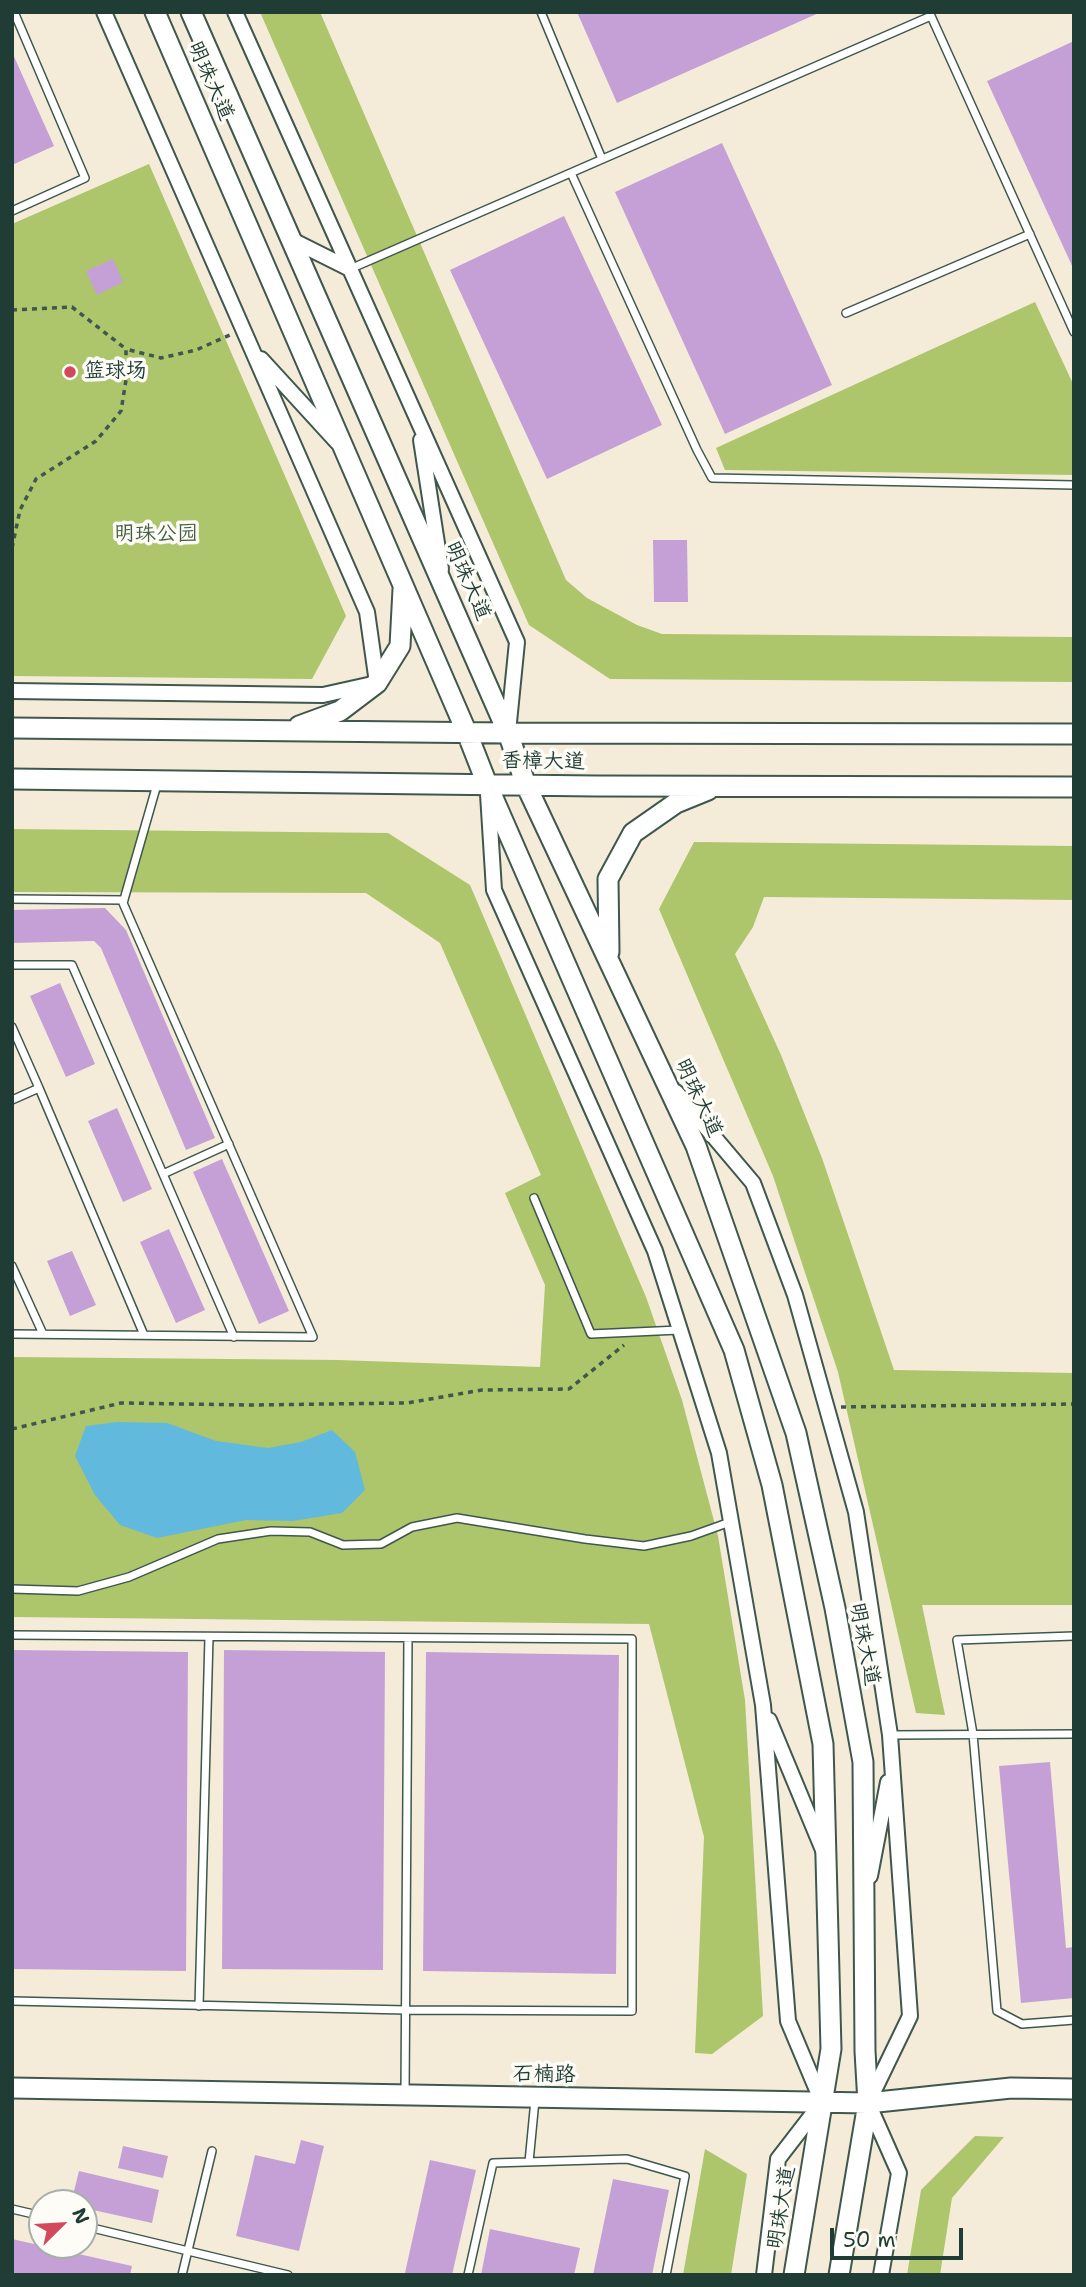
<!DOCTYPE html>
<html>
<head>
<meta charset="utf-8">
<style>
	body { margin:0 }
	#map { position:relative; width:1086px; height:2287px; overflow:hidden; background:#f4ecd8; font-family:"Shantell Sans",sans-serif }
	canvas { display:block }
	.frame { position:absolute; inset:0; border:14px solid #1f3d34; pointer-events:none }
	.north { position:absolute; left:28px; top:2189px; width:70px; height:70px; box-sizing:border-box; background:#fdfcf7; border:2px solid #a4b0a9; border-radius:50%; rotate:66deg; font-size:19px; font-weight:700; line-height:28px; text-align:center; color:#1f3d34 }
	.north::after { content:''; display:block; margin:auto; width:24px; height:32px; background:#d1495b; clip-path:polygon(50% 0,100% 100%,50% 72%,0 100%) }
	.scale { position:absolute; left:830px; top:2228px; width:133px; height:32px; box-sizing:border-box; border:4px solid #1f3d34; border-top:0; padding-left:9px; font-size:21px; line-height:24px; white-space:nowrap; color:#1f3d34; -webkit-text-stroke:5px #fdfcf7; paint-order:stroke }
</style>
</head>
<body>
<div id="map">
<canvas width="1086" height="2287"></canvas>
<div class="frame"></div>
<div class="north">N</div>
<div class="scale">50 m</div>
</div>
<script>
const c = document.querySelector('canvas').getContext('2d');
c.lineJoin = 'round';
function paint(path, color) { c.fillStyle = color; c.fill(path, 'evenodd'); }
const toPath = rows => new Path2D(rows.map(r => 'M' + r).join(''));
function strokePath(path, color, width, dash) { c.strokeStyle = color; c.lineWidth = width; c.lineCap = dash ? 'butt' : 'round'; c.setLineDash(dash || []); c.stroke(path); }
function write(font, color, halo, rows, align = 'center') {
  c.font = font + ' "Shantell Sans","LXGW WenKai TC",sans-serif'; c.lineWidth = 7; c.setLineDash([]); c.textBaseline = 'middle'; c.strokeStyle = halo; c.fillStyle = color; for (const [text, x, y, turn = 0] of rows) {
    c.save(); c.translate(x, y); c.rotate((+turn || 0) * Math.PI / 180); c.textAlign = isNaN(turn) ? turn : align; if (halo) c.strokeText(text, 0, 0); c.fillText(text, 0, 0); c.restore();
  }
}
paint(toPath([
	[260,12,320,12,566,580,587,598,637,625,662,634,1074,637,1074,682,610,679,529,625],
	[149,164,346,616,312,679,12,676,12,224],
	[1035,302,1074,386,1074,475,725,470,716,448],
	[12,829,388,833,470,885,646,1297,682,1400,718,1536,745,1700,763,2016,712,2054,695,2053,704,1837,649,1624,12,1617,12,1357,338,1360,540,1367,545,1285,505,1193,541,1175,440,943,366,893,12,892],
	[694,842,1074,846,1074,900,764,897,753,927,735,954,781,1055,822,1158,894,1370,1074,1373,1074,1605,922,1605,945,1715,916,1713,838,1372,773,1176,659,909],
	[975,2136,1004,2137,952,2198,940,2275,907,2275,921,2190],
	[705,2149,747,2174,731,2275,683,2275]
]), '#adc56b');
paint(toPath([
	[117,1422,167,1423,216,1441,268,1448,301,1442,332,1430,355,1452,365,1490,342,1513,293,1521,246,1520,157,1538,120,1525,95,1495,75,1456,86,1426]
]), '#61b9de');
paint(toPath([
	[577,12,821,12,617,103],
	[1074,41,1074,270,987,81],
	[12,52,54,146,12,165],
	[722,143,832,385,725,434,615,192],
	[564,216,662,425,547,479,450,270],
	[113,259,123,282,97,295,86,271],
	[653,540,687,540,688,602,654,602],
	[105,908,126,930,215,1138,186,1150,101,948,94,941,12,943,12,910],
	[60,983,95,1064,66,1077,30,996],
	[117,1108,152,1189,123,1202,88,1121],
	[222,1159,289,1311,259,1324,193,1172],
	[169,1229,205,1310,176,1323,140,1242],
	[72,1251,96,1305,70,1316,47,1261],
	[12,1650,188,1652,186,1971,12,1969],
	[224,1650,385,1652,383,1970,222,1969],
	[426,1652,619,1655,616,1974,423,1971],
	[1050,1762,1066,1948,1074,1947,1074,1998,1021,2003,999,1766],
	[301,2140,324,2146,299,2251,236,2236,255,2155,295,2164],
	[123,2146,168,2156,163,2178,118,2168],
	[430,2160,476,2170,452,2275,405,2273],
	[79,2171,159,2190,152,2223,84,2208,84,2203,71,2203],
	[613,2179,669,2190,652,2275,593,2275],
	[490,2229,580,2248,574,2275,481,2275],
	[12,2239,132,2266,130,2275,12,2275]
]), '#c5a0d6');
const lane = toPath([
	[541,12,602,159],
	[571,173,697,450,712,478,1074,485],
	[12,211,85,178,14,12],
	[350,269,931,16,1074,332],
	[846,313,1030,234],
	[12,899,124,900],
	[12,965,72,965,234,1337],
	[12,1027,39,1088,12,1100],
	[39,1088,144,1335],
	[163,1174,229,1144],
	[534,1198,591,1334,679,1330],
	[12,1266,43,1334],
	[12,1334,313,1337,123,903,158,781],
	[12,1589,78,1591,129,1577,218,1539,271,1531,310,1532,343,1545,381,1544,412,1527,457,1518,585,1539,644,1546,691,1536,730,1522],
	[12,1635,632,1639,632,2011,406,2010,12,2001],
	[1074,1636,957,1640,973,1734,997,2011,1022,2024,1074,2020],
	[890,1735,1074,1734],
	[199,2006,209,1637],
	[405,2094,408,1638],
	[529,2162,535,2100],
	[12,2209,42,2216],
	[84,2226,288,2275],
	[182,2275,212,2151],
	[468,2275,493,2163,627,2159,685,2176,666,2275]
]);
const street = toPath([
	[235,12,517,642,508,732],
	[292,240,350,269],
	[261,359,337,442],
	[421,440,441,569],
	[12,691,323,695,377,683,367,612,104,12],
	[488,794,494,890,655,1251,719,1453,763,1705,788,2021,822,2102,778,2159,764,2275],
	[676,1092,753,1183,795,1295,856,1512,890,1735,910,2016,868,2103,899,2173,881,2275],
	[769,1720,823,1850],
	[870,1876,888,1782]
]);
const secondary = toPath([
	[155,12,467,733,487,784,734,1350,772,1485,823,1744,831,2049,794,2275],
	[191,12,508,733,526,785,696,1146,796,1433,835,1608,863,1762,865,2051,868,2103,839,2275],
	[299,726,340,711,377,683,400,646,403,589],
	[12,728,508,733,1074,734],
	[12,779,596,786,1074,787],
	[609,952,608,879,633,833,676,803,708,790],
	[12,2088,868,2103,1011,2088,1074,2089]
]);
strokePath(lane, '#3f574d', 10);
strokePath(street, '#3f574d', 18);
strokePath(secondary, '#3f574d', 23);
strokePath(toPath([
	[12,310,72,307,126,349],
	[12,548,20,510,36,479,96,441,121,411,126,380,126,349,161,358,196,350,230,335],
	[841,1407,1074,1404],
	[12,1429,121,1403,250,1405,407,1403,482,1390,569,1389,624,1345]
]), '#3f574d', 3.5, [5, 5]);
strokePath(lane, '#fff', 7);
strokePath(street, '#fff', 14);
strokePath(secondary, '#fff', 19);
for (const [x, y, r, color] of [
	[70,372,7,"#d1495b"]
]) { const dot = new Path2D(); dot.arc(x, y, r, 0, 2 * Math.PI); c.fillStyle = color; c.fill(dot); strokePath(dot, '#fdfcf7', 2.5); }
write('21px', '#1f3d34', '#fdfcf7', [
	["明珠大道",210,81,66],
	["明珠大道",467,581,66],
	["香樟大道",543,762,1],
	["明珠大道",698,1098,65],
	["明珠大道",864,1644,79],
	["石楠路",544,2075,1],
	["明珠大道",782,2208,-81]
]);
write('21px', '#1f3d34', '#fdfcf7', [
	["篮球场",84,372]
], 'left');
write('21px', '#425f42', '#fdfcf7', [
	["明珠公园",156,535]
]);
</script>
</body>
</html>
